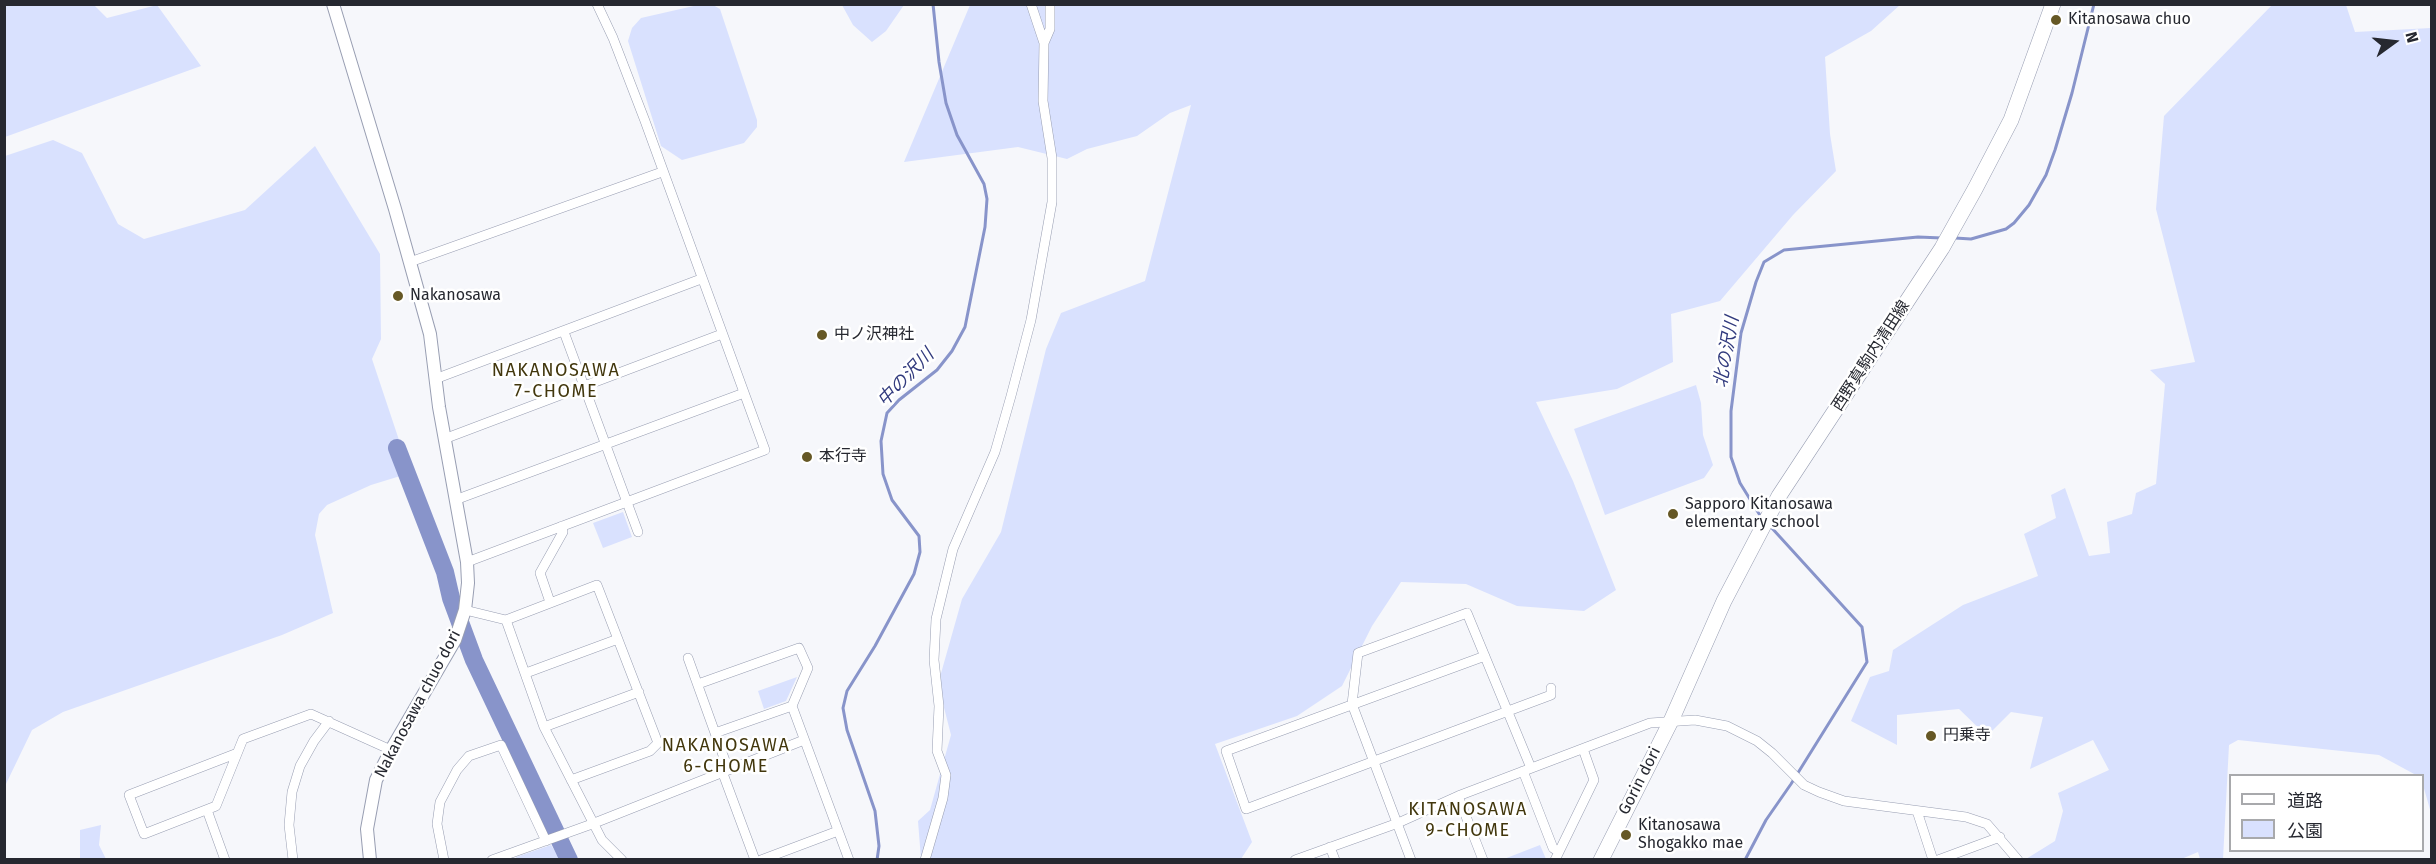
<!DOCTYPE html>
<html>
<head>
<meta charset="utf-8">
<style>
	body { margin:0 }
	#map { position:relative; width:2436px; height:864px; overflow:hidden; background:#f6f7fb; font-family:"Fira Sans","Noto Sans JP",sans-serif }
	canvas { display:block }
	.frame { position:absolute; inset:0; border:6px solid #262830; pointer-events:none }
	.legend { position:absolute; left:2229px; top:774px; width:195px; height:78px; box-sizing:border-box; background:#fff; border:2px solid #a8a9ac; margin:0; padding:8px 10px; list-style:none; font-size:18px; color:#262830 }
	.legend li { display:flex; align-items:center; gap:12px; height:30px }
	.legend b { width:30px; border:2px solid #a8a9ac }
	.north { position:absolute; left:2364px; top:12px; width:60px; height:60px; -webkit-text-stroke:4px #fff; paint-order:stroke; rotate:75deg; font-size:16px; font-weight:700; line-height:24px; text-align:center; color:#262830 }
	.north::after { content:''; display:block; margin:auto; width:21px; height:27px; background:#262830; clip-path:polygon(50% 0,100% 100%,50% 72%,0 100%) }
</style>
</head>
<body>
<div id="map">
<canvas width="2436" height="864"></canvas>
<div class="frame"></div>
<ul class="legend">
<li><b style="height:8px;background:#fff"></b>道路</li>
<li><b style="height:16px;background:#d9e1fe"></b>公園</li>
</ul>
<div class="north">N</div>
</div>
<script>
const c = document.querySelector('canvas').getContext('2d');
c.lineJoin = 'round';
function paint(path, color) { c.fillStyle = color; c.fill(path, 'evenodd'); }
const toPath = rows => new Path2D(rows.map(r => 'M' + r).join(''));
function strokePath(path, color, width, dash) { c.strokeStyle = color; c.lineWidth = width; c.lineCap = dash ? 'butt' : 'round'; c.setLineDash(dash || []); c.stroke(path); }
function write(font, color, halo, rows, align = 'center') {
  c.font = font + ' "Fira Sans","Noto Sans JP",sans-serif'; c.lineWidth = 5; c.setLineDash([]); c.textBaseline = 'middle'; c.strokeStyle = halo; c.fillStyle = color; for (const [text, x, y, turn = 0] of rows) {
    c.save(); c.translate(x, y); c.rotate((+turn || 0) * Math.PI / 180); c.textAlign = isNaN(turn) ? turn : align; if (halo) c.strokeText(text, 0, 0); c.fillText(text, 0, 0); c.restore();
  }
}
paint(toPath([
	[4,5,94,5,107,18,157,5,201,66,5,137],
	[698,5,713,5,720,9,757,120,757,127,744,143,682,160,661,146,628,41,632,28,641,18],
	[842,5,904,5,886,31,872,42,853,25],
	[970,5,1900,5,1871,31,1825,57,1830,134,1836,171,1793,215,1720,301,1671,314,1673,362,1617,389,1536,402,1573,481,1616,590,1584,611,1517,606,1466,584,1401,582,1372,626,1342,686,1297,716,1215,744,1252,842,1241,859,921,859,918,821,930,810,951,735,938,684,962,599,1001,532,1046,349,1061,313,1145,281,1191,105,1170,113,1137,136,1087,149,1067,159,1018,147,904,162],
	[2272,5,2346,5,2355,32,2431,28,2431,813,2423,785,2422,776,2416,775,2379,755,2238,740,2229,745,2223,859,2200,859,2198,852,2179,860,2026,859,2055,841,2063,811,2058,793,2109,770,2093,740,2030,769,2043,717,2011,712,1987,736,1959,709,1897,715,1897,745,1851,721,1870,677,1889,671,1893,650,1963,605,2038,576,2024,534,2056,518,2051,495,2065,488,2089,556,2110,553,2107,522,2132,514,2136,493,2156,484,2165,384,2150,370,2195,362,2156,209,2164,116],
	[53,140,82,153,118,224,144,239,245,210,315,146,380,254,381,339,372,359,410,473,371,485,327,505,319,514,315,535,333,613,282,635,63,712,32,730,5,786,5,156],
	[1696,385,1701,403,1703,435,1713,465,1704,478,1605,515,1574,429],
	[623,512,632,537,603,548,593,523],
	[797,677,786,701,764,709,758,691],
	[101,825,99,845,106,859,80,859,80,830],
	[551,845,560,859,517,859,516,857],
	[1540,845,1546,859,1504,859]
]), '#d9e1fe');
strokePath(toPath([
	[1955,238,1971,239,2006,229,2014,223,2029,205,2046,175,2055,150,2072,93,2094,4],
	[1761,517,1740,483,1731,457,1731,411,1741,333,1756,282,1764,262,1784,250,1918,237,1942,238],
	[877,860,879,846,875,811,847,730,843,708,847,691,875,646,914,574,920,552,919,536,892,500,883,474,881,441,887,413,899,400,937,370,952,351,965,327,985,227,987,199,984,184,957,135,946,103,939,62,933,4],
	[1745,860,1766,820,1791,784,1867,662,1862,627,1770,526]
]), '#8894ca', 3);
strokePath(toPath([
	[397,448,445,572,451,598,474,660,569,860]
]), '#8894ca', 18);
const minor = toPath([
	[1044,43,1050,29,1050,4],
	[410,262,662,172],
	[564,332,638,532],
	[435,379,701,279],
	[444,439,722,334],
	[455,500,744,393],
	[467,562,765,450,645,121,613,38,597,4],
	[550,602,540,573,563,532,562,526],
	[465,610,506,620,544,727,602,840,622,860],
	[506,620,597,585,658,743,650,751,571,780],
	[1485,656,1226,751,1246,809,1551,695,1551,688],
	[688,658,728,769],
	[526,673,618,639],
	[698,684,799,648,808,668,792,706,715,733],
	[792,706,849,860],
	[544,727,639,692],
	[235,754,129,795,144,834,216,806,243,739,311,714,391,750],
	[722,771,755,860],
	[1523,771,1553,848,1559,852],
	[1458,796,1483,860],
	[207,810,225,860],
	[1917,811,1933,860],
	[1330,847,1335,860],
	[293,860,289,825,292,792,300,766,314,741,329,721],
	[444,860,437,824,440,802,457,770,469,756,501,745,546,841],
	[492,860,592,824,804,740],
	[761,860,838,831],
	[925,860,943,798,946,775,937,751,939,706,934,660,936,619,953,549,995,452,1011,396,1031,320,1052,202,1052,158,1043,101,1044,43,1031,4],
	[1295,860,1398,823,1458,796,1650,723,1695,720,1727,726,1757,741,1772,753,1804,785,1819,792,1844,801,1966,817,1987,824,2018,860],
	[1411,860,1352,704,1358,653,1467,613,1531,768],
	[1555,860,1594,780,1583,749],
	[1938,860,2000,837]
]);
const tertiary = toPath([
	[333,4,395,209,430,334,439,407,467,562,468,583,465,610,455,640,391,750,376,780,367,829,370,860]
]);
const primary = toPath([
	[1601,860,1671,721,1724,601,1779,496,1942,248,1975,189,2011,120,2053,4]
]);
strokePath(minor, '#989eb2', 10);
strokePath(tertiary, '#989eb2', 14);
strokePath(primary, '#989eb2', 16);
strokePath(minor, '#fff', 9);
strokePath(tertiary, '#fff', 12);
strokePath(primary, '#fff', 15);
for (const [x, y, r, color] of [
	[2056,20,6,"#665825"],
	[398,296,6,"#665825"],
	[822,335,6,"#665825"],
	[807,457,6,"#665825"],
	[1673,514,6,"#665825"],
	[1931,736,6,"#665825"],
	[1626,835,6,"#665825"]
]) { const dot = new Path2D(); dot.arc(x, y, r, 0, 2 * Math.PI); c.fillStyle = color; c.fill(dot); strokePath(dot, '#fff', 2); }
write('16px', '#262830', '#fff', [
	["Kitanosawa chuo",2068,20],
	["Nakanosawa",410,296],
	["中ノ沢神社",834,335],
	["本行寺",819,457],
	["Sapporo Kitanosawa",1685,505],
	["elementary school",1685,523],
	["円乗寺",1943,736],
	["Kitanosawa",1638,826],
	["Shogakko mae",1638,844]
], 'left');
write('16px', '#262830', '#fff', [
	["西野真駒内清田線",1871,356,-57],
	["Nakanosawa chuo dori",418,704,-62],
	["Gorin dori",1640,781,-63]
]);
write('italic 18px', '#323b7e', '#fff', [
	["北の沢川",1727,352,-80],
	["中の沢川",906,378,-46]
]);
c.letterSpacing = '1.5px';
write('18px', '#42370d', '#fff', [
	["NAKANOSAWA",556,371],
	["7-CHOME",556,392],
	["NAKANOSAWA",726,746],
	["6-CHOME",726,767],
	["KITANOSAWA",1468,810],
	["9-CHOME",1468,831]
]);
c.letterSpacing = '0px';
</script>
</body>
</html>
